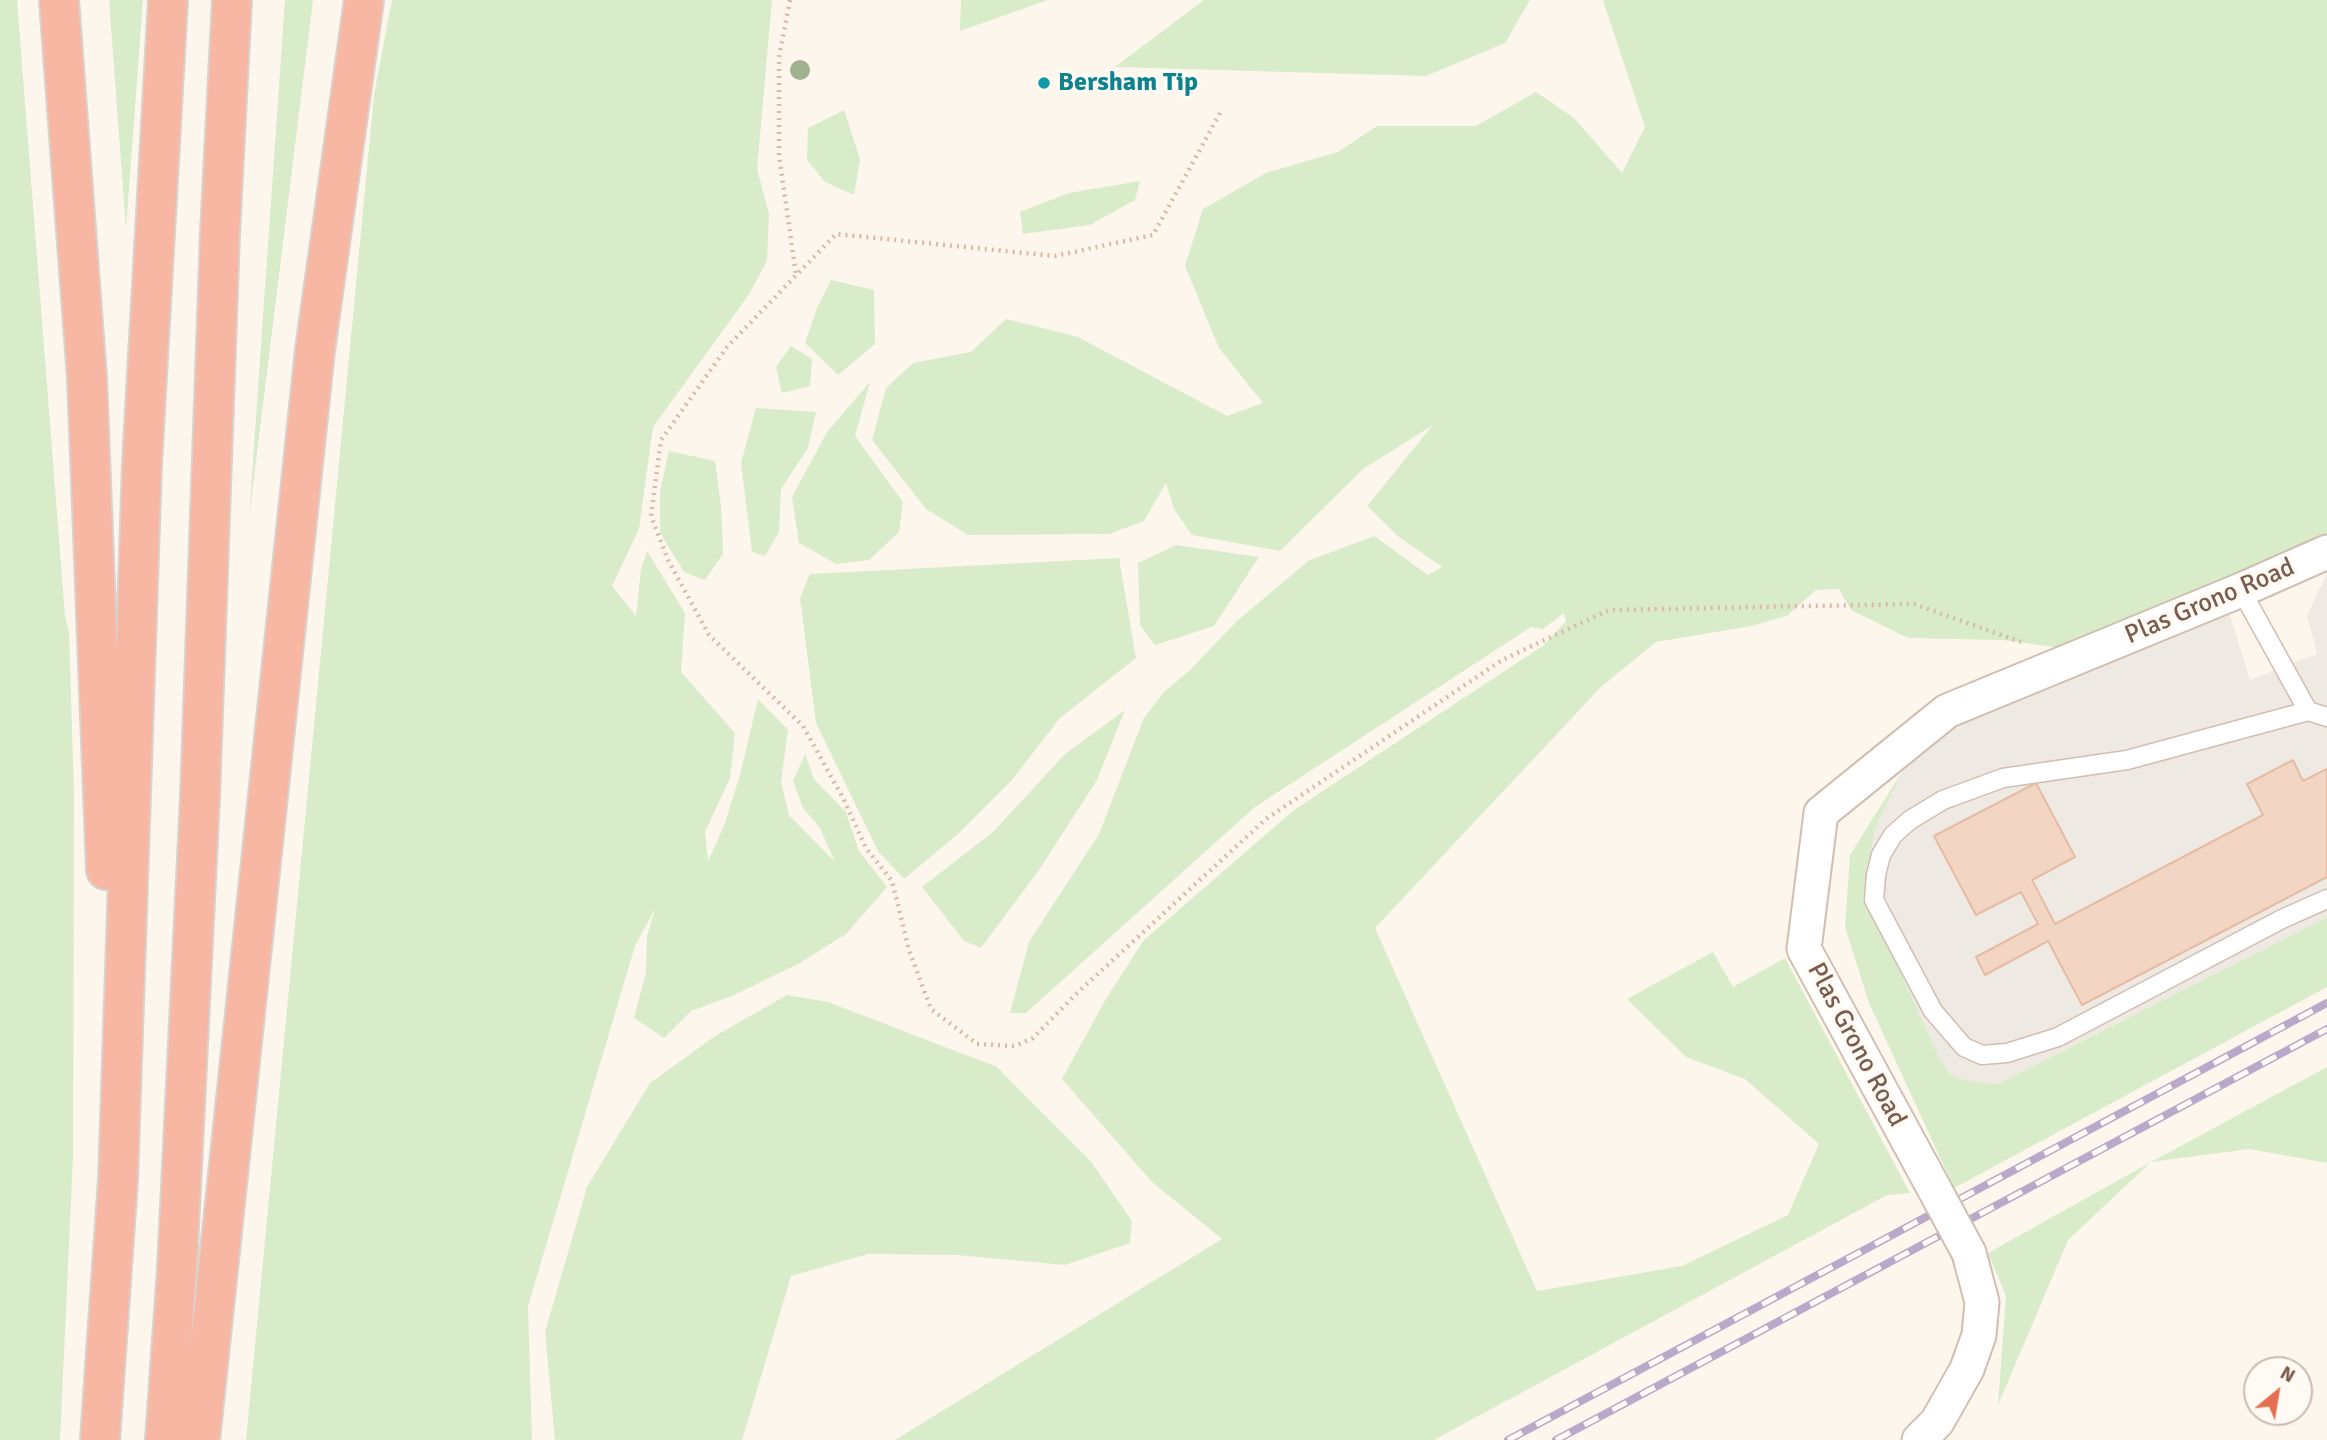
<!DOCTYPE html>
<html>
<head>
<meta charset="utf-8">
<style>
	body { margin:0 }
	#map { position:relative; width:2327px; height:1440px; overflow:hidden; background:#fdf6ec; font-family:Signika,sans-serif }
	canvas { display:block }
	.north { position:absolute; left:2243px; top:1356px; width:70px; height:70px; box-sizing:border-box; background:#fffaf3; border:2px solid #cabbb1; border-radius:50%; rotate:30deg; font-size:19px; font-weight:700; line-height:28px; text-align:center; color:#7a5c4d }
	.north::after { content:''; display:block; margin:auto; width:24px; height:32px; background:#e76f51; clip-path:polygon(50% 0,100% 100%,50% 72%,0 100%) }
</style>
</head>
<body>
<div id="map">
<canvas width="2327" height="1440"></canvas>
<div class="north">N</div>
</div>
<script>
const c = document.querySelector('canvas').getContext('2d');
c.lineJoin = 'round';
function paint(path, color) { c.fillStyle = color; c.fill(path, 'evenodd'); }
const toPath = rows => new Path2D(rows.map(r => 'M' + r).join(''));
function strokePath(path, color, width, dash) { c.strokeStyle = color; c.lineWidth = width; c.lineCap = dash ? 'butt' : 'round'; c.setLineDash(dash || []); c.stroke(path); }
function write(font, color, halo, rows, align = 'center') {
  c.font = font + ' Signika,sans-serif'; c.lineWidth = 7; c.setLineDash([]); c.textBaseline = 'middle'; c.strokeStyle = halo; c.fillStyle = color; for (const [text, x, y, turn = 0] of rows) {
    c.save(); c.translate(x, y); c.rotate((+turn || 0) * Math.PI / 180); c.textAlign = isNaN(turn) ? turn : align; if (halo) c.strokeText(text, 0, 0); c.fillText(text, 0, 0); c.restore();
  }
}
paint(toPath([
	[2327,573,2327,917,1998,1084,1968,1081,1951,1075,1938,1055,1864,892,1875,829,1903,770,1961,720,2228,608,2250,680,2317,654,2307,616]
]), '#efe9e4');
paint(toPath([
	[0,0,17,0,65,616,69,631,74,795,73,1157,60,1440,0,1440],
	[109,0,143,0,126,229],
	[285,0,313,0,249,518],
	[392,0,772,0,757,169,769,214,767,261,748,296,653,427,639,529,612,586,636,616,641,570,647,551,685,613,681,672,735,733,730,778,705,832,708,861,724,826,740,775,758,699,788,730,781,782,789,815,835,862,820,828,803,808,793,781,805,754,814,779,846,812,859,851,887,887,846,934,800,963,732,996,691,1011,664,1038,634,1018,646,972,647,936,655,909,635,946,528,1306,532,1440,246,1440,374,95],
	[961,0,1048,0,960,31],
	[1204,0,1530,0,1505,43,1426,76,1115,67],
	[1603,0,2327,0,2327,535,2070,649,2002,640,1908,638,1851,610,1839,589,1816,590,1787,616,1751,626,1656,642,1602,686,1375,928,1537,1291,1682,1266,1788,1215,1819,1144,1745,1079,1686,1057,1627,999,1713,952,1733,987,1785,958,1910,1193,1887,1195,1434,1440,895,1440,1222,1239,1152,1182,1062,1079,1107,997,1144,940,1294,810,1544,645,1566,621,1564,613,1543,629,1531,627,1255,807,1026,1013,1010,1013,1029,942,1099,834,1144,718,1164,692,1190,670,1236,622,1308,561,1374,536,1428,575,1442,567,1399,537,1367,506,1433,425,1363,469,1280,551,1192,535,1174,509,1166,483,1144,521,1109,534,968,535,926,509,872,440,886,388,913,363,971,352,1006,319,1078,337,1227,416,1263,403,1219,348,1185,266,1203,209,1266,173,1338,152,1377,126,1476,126,1536,92,1574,118,1622,173,1645,127],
	[844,110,860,159,854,195,825,182,807,160,808,128],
	[1140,181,1135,200,1090,225,1023,234,1020,212,1069,193],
	[831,280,874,290,875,344,838,375,805,343,817,308],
	[791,346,812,359,810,386,782,393,776,367],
	[870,382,855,436,903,502,899,532,869,560,836,564,799,543,792,497,827,432],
	[756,408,816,412,808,448,781,489,779,532,765,556,752,552,741,463],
	[669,451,715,461,721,506,723,554,705,580,684,572,660,533,660,491],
	[1176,545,1259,557,1214,626,1155,645,1140,625,1138,563],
	[1119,558,1136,658,1060,718,1012,780,959,833,904,879,878,851,816,723,800,598,810,574],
	[1125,710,1097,780,1039,870,981,948,964,941,922,887,993,832,1064,755],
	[1903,770,1875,829,1864,892,1938,1055,1951,1075,1968,1081,1998,1084,2327,917,2327,987,1954,1188,1869,1003,1845,927,1850,855],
	[787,995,828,1002,997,1067,1092,1163,1132,1221,1130,1243,1065,1265,957,1255,868,1254,791,1276,742,1440,555,1440,545,1332,587,1187,650,1083,715,1036],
	[2327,1067,2327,1163,2249,1149,2151,1162,2068,1240,1998,1405,2006,1296,1988,1253,2151,1162]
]), '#d8ecc9');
const building = toPath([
	[2293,760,2303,781,2327,769,2327,877,2082,1005,2048,941,1985,975,1976,957,2038,924,2021,892,1976,915,1934,836,2036,783,2075,857,2032,880,2055,924,2263,815,2247,784,2293,760]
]);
paint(building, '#f3d5c3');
strokePath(building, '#e6bba3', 2);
const lane = toPath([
	[2241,590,2308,711,2127,760,2003,778,1943,800,1910,820,1893,835,1881,855,1876,875,1874,900,1933,1011,1964,1047,1982,1055,2007,1053,2058,1037,2282,919,2327,899],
	[2308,711,2327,717]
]);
const street = toPath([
	[1936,1192,1804,949,1821,813,1947,711,2241,590,2327,552],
	[1919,1440,1937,1422,1967,1369,1979,1335,1982,1302,1969,1253]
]);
const highway = toPath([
	[59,0,87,378,106,870],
	[100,1440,118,1180,142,464,168,0],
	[165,1440,177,1269,200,797,220,233,232,0],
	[200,1440,315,350,364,0]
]);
strokePath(lane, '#d1beb0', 21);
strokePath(street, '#d1beb0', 37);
strokePath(highway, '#dad1cd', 42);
strokePath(toPath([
	[790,0,779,57,779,155,796,275],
	[1220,113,1153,235,1055,256,836,234,727,347,661,440,651,516,668,560,709,635,803,726,843,798,866,848,892,881,909,950,931,1009,977,1044,1015,1046,1033,1038,1075,995,1266,819,1502,660,1609,610,1914,604,2021,642]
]), '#d9b8a5', 4.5, [2, 5]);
strokePath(lane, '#fff', 18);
strokePath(street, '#fff', 33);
strokePath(highway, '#f7b7a3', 38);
const rail = toPath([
	[1508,1440,2327,1003],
	[1556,1440,2327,1029]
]);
strokePath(rail, '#b9a8c9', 8);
strokePath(rail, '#fffaf3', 5, [16]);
const streetBridge = toPath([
	[1936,1192,1969,1253]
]);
strokePath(streetBridge, '#d1beb0', 37, []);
strokePath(streetBridge, '#fff', 33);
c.fillStyle = '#a0b28e';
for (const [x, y] of [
	[800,70]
]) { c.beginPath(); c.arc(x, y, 10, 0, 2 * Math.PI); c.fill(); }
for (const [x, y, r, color] of [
	[1044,83,7,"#0f9aa8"]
]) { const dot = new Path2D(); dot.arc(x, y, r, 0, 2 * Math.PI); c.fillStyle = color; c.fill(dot); strokePath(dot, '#fffaf3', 2.5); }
write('bold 26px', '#0d838f', '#fffaf3', [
	["Bersham Tip",1058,83]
], 'left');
write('26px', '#7a5c4d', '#fffaf3', [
	["Plas Grono Road",2210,602,-23],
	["Plas Grono Road",1856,1045,62]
]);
</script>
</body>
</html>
